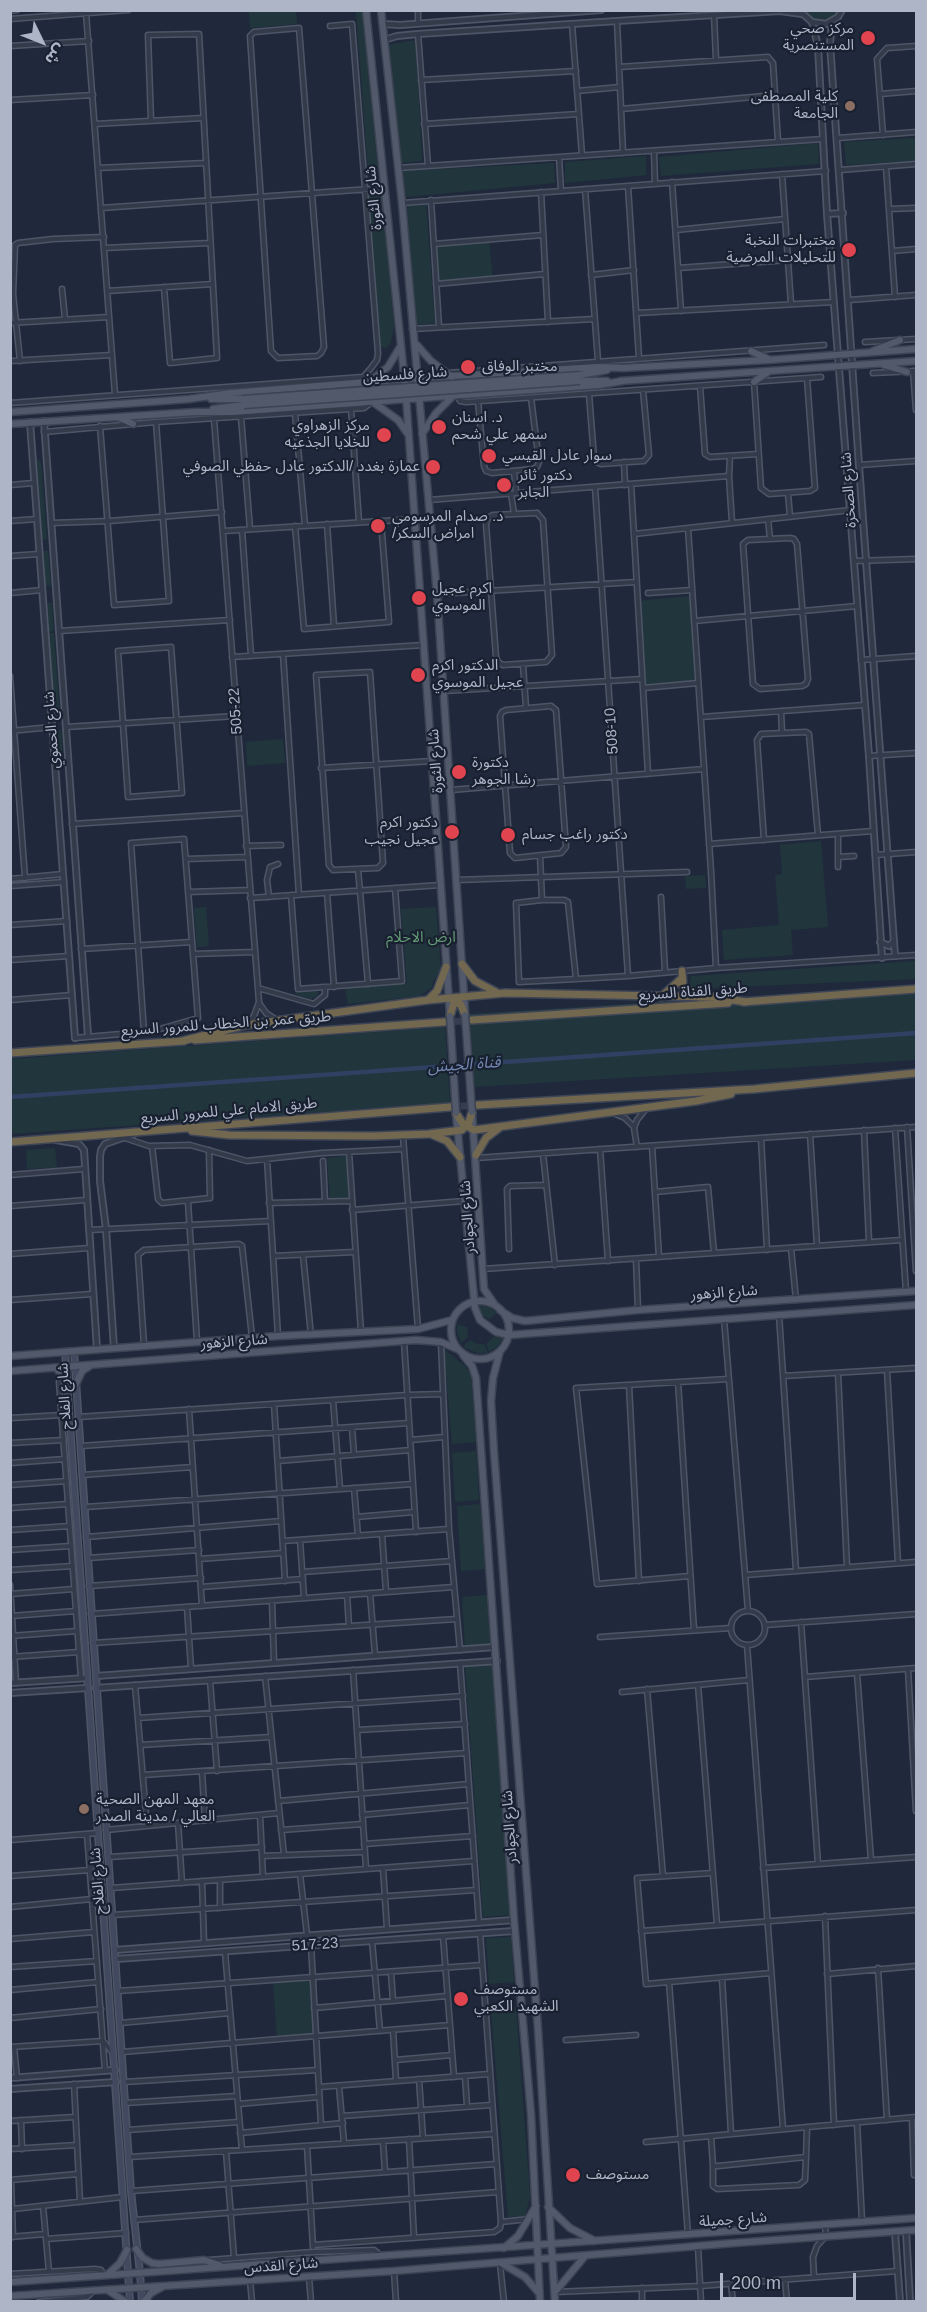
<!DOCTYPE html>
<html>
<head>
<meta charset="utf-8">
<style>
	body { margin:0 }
	#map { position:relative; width:927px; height:2312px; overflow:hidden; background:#1f293b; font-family:Arial,"Noto Sans Arabic",sans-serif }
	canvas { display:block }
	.frame { position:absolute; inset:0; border:12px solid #aeb5c7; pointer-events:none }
	.north { position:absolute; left:12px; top:12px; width:60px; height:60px; -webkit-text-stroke:4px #192030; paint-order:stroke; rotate:133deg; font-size:16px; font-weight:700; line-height:24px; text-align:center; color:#aeb5c7 }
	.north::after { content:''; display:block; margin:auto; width:21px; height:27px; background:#aeb5c7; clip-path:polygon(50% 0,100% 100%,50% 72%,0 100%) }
	.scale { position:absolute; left:720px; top:2273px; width:136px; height:27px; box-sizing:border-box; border:3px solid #aeb5c7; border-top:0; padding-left:8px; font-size:18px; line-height:21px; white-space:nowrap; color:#aeb5c7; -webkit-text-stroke:4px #192030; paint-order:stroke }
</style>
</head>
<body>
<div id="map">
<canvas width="927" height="2312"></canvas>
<div class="frame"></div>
<div class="north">ش</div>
<div class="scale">200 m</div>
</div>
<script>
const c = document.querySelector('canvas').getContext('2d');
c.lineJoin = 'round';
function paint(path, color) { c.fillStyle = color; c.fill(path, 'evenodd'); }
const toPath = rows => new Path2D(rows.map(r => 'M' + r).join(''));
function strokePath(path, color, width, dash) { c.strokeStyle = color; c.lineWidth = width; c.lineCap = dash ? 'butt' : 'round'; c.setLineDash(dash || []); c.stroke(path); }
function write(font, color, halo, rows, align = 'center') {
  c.font = font + ' Arial,"Noto Sans Arabic",sans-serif'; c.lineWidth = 4.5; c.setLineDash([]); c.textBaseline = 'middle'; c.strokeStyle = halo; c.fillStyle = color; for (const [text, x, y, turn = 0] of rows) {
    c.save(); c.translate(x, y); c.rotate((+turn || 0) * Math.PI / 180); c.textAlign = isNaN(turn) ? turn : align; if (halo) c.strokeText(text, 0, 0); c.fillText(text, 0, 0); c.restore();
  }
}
paint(toPath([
	[249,11,296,11,297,24,250,28],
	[356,11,362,11,379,181,369,184],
	[805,11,838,11,830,19,824,21,812,18],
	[416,40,422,161,401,163,388,45],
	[916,138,916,161,846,165,844,142],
	[818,143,819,164,661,176,659,157],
	[646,156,646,175,565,183,565,162],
	[554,163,555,183,406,197,403,171],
	[382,194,394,328,391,342,387,348,380,347,368,195],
	[426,205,435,323,416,325,407,206],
	[489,240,493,279,436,284,434,244],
	[39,460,41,462,47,539,42,540,37,461],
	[43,551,48,551,51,586,45,586],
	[690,596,698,683,643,688,637,601],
	[47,603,52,603,54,631,49,632],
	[49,633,54,633,60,717,55,717],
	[56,730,61,730,63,762,60,764],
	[283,739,285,763,247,766,246,742],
	[821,841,828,927,791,930,793,955,724,960,722,930,779,925,775,875,782,874,780,845],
	[705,875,706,888,686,889,685,876],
	[206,907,209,946,197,947,194,908],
	[436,907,441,971,433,981,432,987,420,996,348,1004,345,988,407,983,401,909],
	[916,961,916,979,689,989,691,976],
	[916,986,916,1060,473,1087,468,1014],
	[318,990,318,996,310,999,293,993],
	[445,1027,450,1103,11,1134,11,1059],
	[55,1148,57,1168,27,1169,26,1150],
	[346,1156,349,1199,330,1200,327,1158],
	[479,1306,489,1307,497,1312,490,1319,481,1315],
	[457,1324,467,1327,468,1337,461,1343,457,1333],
	[493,1337,503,1338,498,1346,489,1352,486,1344],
	[470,1340,477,1344,484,1344,488,1353,477,1353,466,1348,463,1346],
	[444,1349,465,1366,471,1375,476,1442,452,1444],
	[476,1451,479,1500,455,1502,452,1453],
	[480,1504,485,1569,461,1571,457,1506],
	[487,1595,490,1644,465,1645,462,1597],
	[492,1664,510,1915,483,1917,465,1666],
	[511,1937,514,1982,489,1984,486,1938],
	[313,1978,316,2037,277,2039,273,1982],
	[516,2007,530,2197,525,2216,508,2217,491,2010]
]), '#21363c');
strokePath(toPath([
	[10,1097,916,1033]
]), '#2f4062', 4.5);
strokePath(toPath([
	[444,1022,469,1021],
	[450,1107,478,1105]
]), '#343e50', 7, [7, 3.5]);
const minor = toPath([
	[418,10,418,23],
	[10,11,17,10],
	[86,13,115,395],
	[714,15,716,60],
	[10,19,128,10],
	[617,21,623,153],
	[572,24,582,155],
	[299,28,324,347,321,353,317,356,278,358,271,351,250,36,254,32,299,28],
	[418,34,428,166],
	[10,46,89,41],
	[619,67,768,57,773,63,778,142],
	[421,80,576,71],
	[577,91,620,87],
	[880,94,916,91],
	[10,100,93,95],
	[621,109,775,95],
	[151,121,148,35,199,34,217,358,170,363,164,287],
	[95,124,203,118],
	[424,124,579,114],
	[883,135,877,59,887,48,916,46],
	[838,138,916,132],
	[654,151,655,184],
	[559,157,561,191],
	[886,167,895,297],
	[98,168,205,163],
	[398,168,823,139],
	[840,170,916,164],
	[782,174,791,304],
	[672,182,681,311],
	[628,186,639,358],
	[585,189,598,361],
	[541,192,548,322],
	[431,200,439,327],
	[403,203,826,171],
	[101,208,384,188],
	[889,209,916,208],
	[676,230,785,219],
	[434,244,543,235],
	[104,248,210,243],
	[892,251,916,249],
	[678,268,788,260],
	[591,275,634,270],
	[436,284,545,274],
	[62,289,65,319],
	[107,291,213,284],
	[849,300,916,295],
	[637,313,834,302],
	[10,323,109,317],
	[412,329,594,319],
	[865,342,916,339],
	[10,361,112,355],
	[20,361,13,294,15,245,18,243,53,239,104,237],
	[913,371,916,410],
	[448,373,824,345],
	[873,373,916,371],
	[754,382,761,488,769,494,810,491,815,488,807,378],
	[700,386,705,454,710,457,758,454],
	[589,394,594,458,596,462,601,464,644,461,649,455,643,390],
	[457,395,460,401,466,402,821,377],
	[478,401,484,466,486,471,492,473,533,469,537,467,539,462,531,398],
	[10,403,363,377,371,368,377,360,378,353,352,24,330,26],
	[351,409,359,522],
	[295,413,305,526],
	[241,417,250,529],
	[214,419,259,1002,254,1016,246,1025],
	[100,426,114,605,142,603,169,601,156,422],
	[44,432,156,422,351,409,364,408,372,402],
	[624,462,625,485],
	[859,465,916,461],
	[514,471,516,493],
	[729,476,730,456],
	[631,484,648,774],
	[10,485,34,483],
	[595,487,628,976],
	[511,493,514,514],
	[788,493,790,517],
	[429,500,729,476,732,523],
	[537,513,543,520,552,655,546,662,503,665,498,662,496,657,486,524,488,518,493,515,537,513],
	[768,519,770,539],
	[10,521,37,519],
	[51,523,109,521,222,512],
	[327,524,334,626],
	[295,526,304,629,389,622,381,521],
	[688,528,711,871,716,968],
	[242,530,251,656],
	[224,531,415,519],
	[634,534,851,510],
	[790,538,794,539,797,544,808,679,806,684,802,686,760,689,753,684,743,544,748,540,790,538],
	[10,556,39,554],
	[854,561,916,559],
	[10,593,42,590],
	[648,593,692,590],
	[437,594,636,582],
	[694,621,857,606],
	[59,631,230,620],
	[171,647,182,793,128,797,118,651,171,647],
	[283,654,299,895],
	[232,657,424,645],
	[861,660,916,656],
	[523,664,526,708],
	[370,672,383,863,378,868,333,870,329,865,316,675,370,672],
	[10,676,25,878],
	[643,688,698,683],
	[444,691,642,679],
	[551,706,556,710,566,847,561,853,515,858,510,853,500,716,502,712,506,710,551,706],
	[781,711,782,732],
	[701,717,864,705],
	[66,727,236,716],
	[10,731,52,727],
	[869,756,916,753],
	[321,768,432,761],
	[451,790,704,769],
	[72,824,244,813],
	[838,834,838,867],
	[764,840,757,740,761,734,806,732,809,734,818,835],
	[709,844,873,831],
	[246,846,281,845],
	[875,855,916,852],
	[540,856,542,900],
	[838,857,854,856],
	[186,859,247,857],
	[358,869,368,984],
	[10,879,63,874],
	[457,880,687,872],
	[10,886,64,882],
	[188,892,250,890],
	[327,893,334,987],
	[291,895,298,989,402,981,395,888],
	[269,897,267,880,270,867,278,864],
	[661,897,665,972],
	[250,898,441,885],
	[10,925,67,921],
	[81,949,192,942],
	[193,954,255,952],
	[10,960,69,956],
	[576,979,568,902,564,900,542,900,516,903,519,982,576,979,628,976,716,968,916,955],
	[258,988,314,1004,325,995,325,987],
	[10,1000,72,995],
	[259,1003,266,1013,275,1019],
	[75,1038,144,1032,153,1031,198,1018,184,839,131,843,144,1032],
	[613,1113,625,1118,634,1127],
	[907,1127,916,1271],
	[895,1128,906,1292],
	[864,1130,869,1242],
	[810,1134,817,1246],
	[403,1136,418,1329],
	[125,1138,149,1146,190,1145,247,1161,322,1153,404,1149],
	[761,1138,767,1250],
	[152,1146,158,1199,162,1203,210,1198,209,1150],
	[652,1146,659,1257],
	[637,1147,634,1128,637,1120,645,1110],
	[600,1149,608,1261],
	[349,1152,361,1332],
	[543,1154,555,1265],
	[476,1158,916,1127],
	[267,1159,278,1336],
	[323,1161,325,1201],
	[10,1175,84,1169],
	[655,1192,708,1187,714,1253],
	[188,1202,197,1341],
	[269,1203,351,1201],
	[10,1206,86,1200],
	[352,1210,464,1201],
	[89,1230,271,1221],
	[791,1248,796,1300],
	[509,1249,507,1189,510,1186,546,1185],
	[10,1254,89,1248],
	[303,1255,311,1335],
	[273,1256,354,1252],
	[636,1259,638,1310],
	[483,1269,902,1240],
	[10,1300,92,1294],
	[779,1315,796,1571],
	[724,1319,748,1611],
	[404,1341,416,1532],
	[441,1343,449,1529,460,1650],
	[144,1345,138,1255,144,1250,239,1244,242,1246,252,1337],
	[887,1370,898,1563],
	[838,1373,847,1567],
	[783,1376,916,1368],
	[59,1382,81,1678],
	[678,1382,694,1630],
	[629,1385,639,1581],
	[333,1400,340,1489],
	[274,1404,285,1581],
	[189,1409,202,1606],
	[78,1417,407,1395,442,1394],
	[10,1418,62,1415],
	[352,1427,354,1455],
	[410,1440,444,1437],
	[10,1443,64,1440],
	[81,1446,409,1423],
	[278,1461,411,1450],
	[10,1463,65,1459],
	[82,1475,193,1467],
	[10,1485,67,1481],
	[354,1488,358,1536],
	[85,1507,413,1484],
	[10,1508,68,1504],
	[356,1517,414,1512],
	[10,1530,70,1526],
	[382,1534,386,1592],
	[86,1537,281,1521],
	[300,1540,304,1598],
	[283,1541,449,1529],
	[10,1550,71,1546],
	[88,1558,199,1550],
	[199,1559,283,1553],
	[10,1570,73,1566],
	[302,1572,452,1561],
	[745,1575,916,1562],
	[690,1576,597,1584,576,1388,729,1379],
	[10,1585,16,1683],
	[89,1586,201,1578],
	[201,1587,303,1579],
	[370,1593,375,1655],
	[10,1594,74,1589],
	[347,1595,349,1626],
	[272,1601,274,1663],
	[187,1607,191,1669],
	'731 1628a17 17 0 1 1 34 0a17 17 0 1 1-34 0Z',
	[91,1614,454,1587],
	[11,1616,76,1611],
	[801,1622,818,1864],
	[765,1625,916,1614],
	[10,1636,77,1631],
	[600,1637,731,1628],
	[93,1643,457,1619],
	[747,1645,783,2129],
	[10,1657,79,1652],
	[460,1663,479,1923],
	[908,1669,916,1811],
	[353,1670,366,1869],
	[857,1673,871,1860],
	[265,1676,284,1855],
	[805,1677,916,1668],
	[210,1680,217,1771],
	[135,1685,147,1826],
	[698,1685,717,1925],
	[647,1689,663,1876],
	[622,1692,749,1680],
	[138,1718,463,1696],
	[357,1730,465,1724],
	[140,1745,271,1737],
	[202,1772,205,1820],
	[143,1775,467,1753],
	[278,1801,469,1784],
	[260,1815,263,1877],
	[362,1815,470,1805],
	[178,1823,182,1883],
	[106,1830,279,1813],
	[281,1830,363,1824],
	[87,1834,105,2071],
	[10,1840,98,1833],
	[364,1844,473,1836],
	[262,1856,365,1852],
	[109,1857,262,1847],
	[383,1868,387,1929],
	[763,1868,916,1857],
	[713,1873,637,1878,646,1984,771,1973],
	[300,1874,307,1935],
	[10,1876,90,1870,99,1854],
	[220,1880,220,1908],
	[202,1881,204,1943],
	[111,1888,474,1861],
	[10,1907,92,1899],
	[113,1915,476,1890],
	[825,1916,834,2125],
	[641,1931,916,1910],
	[480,1933,501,2222,529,2219],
	[443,1936,454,2077],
	[10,1939,94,1932],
	[372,1941,380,2031],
	[311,1945,321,2125],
	[225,1952,242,2150],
	[10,1967,97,1961],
	[878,1968,887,2120],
	[391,1972,393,2001],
	[827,1974,916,1966],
	[722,1978,731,2134],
	[669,1982,688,2235],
	[10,1990,98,1982],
	[118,1991,482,1965],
	[314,2008,447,1996],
	[10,2018,101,2009],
	[120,2023,230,2013],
	[393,2030,396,2081],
	[566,2040,636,2035],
	[10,2047,103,2041,112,2052],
	[14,2047,17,2078],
	[122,2052,450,2025],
	[395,2060,452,2055],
	[465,2076,467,2106],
	[419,2079,423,2138],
	[124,2082,318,2070],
	[74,2084,80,2202],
	[339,2086,344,2143],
	[319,2087,489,2074],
	[125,2103,237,2096],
	[238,2104,319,2097],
	[342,2116,491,2105],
	[912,2118,914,2175,916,2175],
	[21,2120,22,2149],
	[10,2121,75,2117],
	[857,2123,862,2221],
	[127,2130,239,2122],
	[240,2133,343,2123],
	[711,2136,713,2166,718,2166,806,2157,807,2127],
	[409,2139,414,2238],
	[383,2141,385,2172],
	[646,2142,916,2117],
	[307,2146,313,2247],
	[10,2149,77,2145],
	[226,2151,234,2258],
	[129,2157,494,2134],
	[713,2166,713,2186,717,2189,799,2185,805,2180,806,2157],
	[10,2180,78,2174],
	[11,2180,13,2237],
	[131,2191,496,2164],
	[43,2206,49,2272],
	[13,2209,123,2197],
	[134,2220,498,2192],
	[10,2237,45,2234],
	[46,2239,126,2233],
	[313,2245,494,2232,500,2228,501,2222],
	[698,2247,701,2302],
	[209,2260,313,2252,374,2250,380,2255],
	[500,2264,504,2302],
	[394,2271,396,2302],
	[10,2274,95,2269,101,2270,104,2275],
	[309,2277,311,2302],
	[814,2277,813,2257,817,2246,826,2236,825,2225],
	[250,2280,252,2302],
	[785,2280,787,2302],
	[731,2284,733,2302],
	[642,2288,642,2302],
	[555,2292,700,2286,898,2271],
	[39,2302,87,2297,93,2291]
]);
const tertiary = toPath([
	[802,13,812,22,826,24,838,17,842,10],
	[812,22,818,46,827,214,869,756,882,958],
	[832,22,830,44,859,465,895,956],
	[383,24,400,25,601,10],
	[384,40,397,36,418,34,617,21,780,11,802,14],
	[827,214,843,213],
	[44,421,88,1036],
	[30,422,75,1038],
	[880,942,889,946,894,941],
	[56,1140,79,1144,84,1150,97,1349],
	[114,1348,106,1229,100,1181,100,1157,101,1150,105,1144,134,1134],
	[96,1676,495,1647],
	[10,1683,87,1678],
	[96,1688,497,1661],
	[10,1693,87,1688],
	[115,1950,514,1920],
	[116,1959,514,1931],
	[10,2078,115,2070],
	[10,2089,116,2082],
	[906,2231,910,2302],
	[895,2232,900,2302]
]);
const secondary = toPath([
	[74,1351,131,2191,140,2273,142,2302],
	[65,1352,130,2302]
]);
const primary = toPath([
	[366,10,405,384],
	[381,10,402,203,418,383],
	[416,344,431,361,452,377],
	[751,351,768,359],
	[873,351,900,340],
	[884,365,907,372],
	[580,375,607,370],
	[370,381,388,367,400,347],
	[580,381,607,381],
	[620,381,916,361],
	[754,382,768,372],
	[419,395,437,594,465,1011],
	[406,396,450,1015],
	[211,399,243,399],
	[373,402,398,420,407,433],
	[213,409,244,405],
	[10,412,189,399,231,393,417,378,598,367,623,368,768,360,916,349],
	[118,417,133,424],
	[10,424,195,412,232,412,598,385,623,381],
	[422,434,436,413,454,395],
	[472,1113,484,1289,495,1305],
	[456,1114,475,1308,480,1320,496,1332,509,1335,916,1305],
	'451 1330a29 29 0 1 1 58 0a29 29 0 1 1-58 0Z',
	[500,1310,512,1318,525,1321,638,1310,916,1291],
	[500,1351,493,1378,491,1401,494,1452,538,2029,555,2302],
	[463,1355,472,1366,476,1378,514,1920,531,2114,540,2302],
	[10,1356,278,1336,418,1329,452,1320],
	[57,1369,67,1382],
	[10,1371,416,1340,441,1342,457,1349],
	[76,1384,82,1371,90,1366],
	[548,2207,570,2228,595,2241],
	[504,2248,518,2236,536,2206],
	[136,2249,143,2258,152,2263,159,2264,204,2260,219,2265],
	[501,2263,525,2277,539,2293],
	[107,2275,120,2263,127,2250],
	[10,2282,916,2218],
	[109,2291,126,2302],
	[555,2292,585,2256],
	[10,2296,394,2271,734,2243,916,2230],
	[144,2302,151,2293,162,2287]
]);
const motorway = toPath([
	[462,964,475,981,496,992],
	[682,971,683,986,699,997],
	[661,997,681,979],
	[452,999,461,1005,465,1015],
	[428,1000,437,991,446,967],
	[743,1002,916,989],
	[450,1016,454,1003,461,997],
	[472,1020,728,1003],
	[195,1040,444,1022],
	[182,1041,246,1025,428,1000,505,993,713,997,746,1002],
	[10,1053,184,1041],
	[478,1105,754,1089,916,1073],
	[456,1113,463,1124,474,1130,696,1101,731,1094],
	[192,1131,229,1135,374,1136,428,1134,462,1130,469,1122,472,1112],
	[433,1135,447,1141,460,1157],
	[10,1142,450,1107],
	[476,1155,486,1138,499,1128]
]);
strokePath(minor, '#4e5566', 7);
strokePath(tertiary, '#4e5566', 8);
strokePath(secondary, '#4e5566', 8);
strokePath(primary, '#3c4454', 9);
strokePath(motorway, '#3e4556', 10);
strokePath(minor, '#333b4b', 4);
strokePath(tertiary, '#333b4b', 4.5);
strokePath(secondary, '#41495e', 5);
strokePath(primary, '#51596b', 6);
strokePath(motorway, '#72674f', 7);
const primaryBridge = toPath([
	[243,399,580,375],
	[244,405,580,381],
	[465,1015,472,1112],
	[450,1016,456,1113]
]);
strokePath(primaryBridge, '#3c4454', 9, []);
strokePath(primaryBridge, '#51596b', 6);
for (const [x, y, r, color] of [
	[868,38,8,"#e0444e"],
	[850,106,6,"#8d6e63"],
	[849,250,8,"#e0444e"],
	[468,367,8,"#e0444e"],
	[439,427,8,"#e0444e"],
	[384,435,8,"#e0444e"],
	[489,456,8,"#e0444e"],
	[433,467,8,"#e0444e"],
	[504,485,8,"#e0444e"],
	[378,526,8,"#e0444e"],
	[419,598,8,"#e0444e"],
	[418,675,8,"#e0444e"],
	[459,772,8,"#e0444e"],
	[452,832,8,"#e0444e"],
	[508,835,8,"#e0444e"],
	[84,1809,6,"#8d6e63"],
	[461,1999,8,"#e0444e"],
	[573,2175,8,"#e0444e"]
]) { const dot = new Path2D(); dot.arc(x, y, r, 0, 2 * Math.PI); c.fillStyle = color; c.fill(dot); strokePath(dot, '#192030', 2); }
write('15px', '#aeb5c7', '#192030', [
	["مركز صحي",854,29,"right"],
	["المستنصرية",854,46,"right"],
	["كلية المصطفى",838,97,"right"],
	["الجامعة",838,114,"right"],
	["مختبرات النخبة",836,241,"right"],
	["للتحليلات المرضية",836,258,"right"],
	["مختبر الوفاق",482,367],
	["د. اسنان",452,418],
	["سمهر علي شحم",452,435],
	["مركز الزهراوي",370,426,"right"],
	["للخلايا الجذعيه",370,443,"right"],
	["سوار عادل القيسي",502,456],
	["عمارة بغدد /الدكتور عادل حفظي الصوفي",420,467,"right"],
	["دكتور ثائر",518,476],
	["الجابر",518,493],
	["د. صدام المرسومي",392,517],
	["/امراض السكر",392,534],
	["اكرم عجيل",432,589],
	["الموسوي",432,606],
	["الدكتور اكرم",432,666],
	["عجيل الموسوي",432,683],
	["دكتورة",472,763],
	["رشا الجوهر",472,780],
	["دكتور اكرم",438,823,"right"],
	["عجيل نجيب",438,840,"right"],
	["دكتور راغب جسام",522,835],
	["معهد المهن الصحية",96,1800],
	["العالي / مدينة الصدر",96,1817],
	["مستوصف",474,1990],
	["الشهيد الكعبي",474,2007],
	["مستوصف",586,2175]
], 'left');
write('15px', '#aeb5c7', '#192030', [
	["شارع الثورة",374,198,-96],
	["شارع فلسطين",405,375,-4],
	["شارع الصخرة",849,490,-94],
	["505-22",236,711,-94],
	["شارع الحموي",52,730,-94],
	["508-10",612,731,-94],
	["شارع الثورة",436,761,-94],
	["طريق القناة السريع",693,992,-4],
	["طريق عمر بن الخطاب للمرور السريع",226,1024,-4],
	["طريق الامام علي للمرور السريع",229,1111,-5],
	["شارع الچوادر",468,1217,-94],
	["شارع الزهور",724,1293,-4],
	["شارع الزهور",234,1342,-4],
	["شارع الفلاح",65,1396,-93],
	["شارع الچوادر",510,1827,-94],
	["شارع الفلاح",98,1881,-94],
	["517-23",315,1945,-4],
	["شارع جميلة",733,2220,-4],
	["شارع القدس",281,2266,-4]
]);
write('15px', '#639a75', '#192030', [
	["ارض الاحلام",421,938]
]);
write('italic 16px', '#7388b2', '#192030', [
	["قناة الجيش",464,1065,-4]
]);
</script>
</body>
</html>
